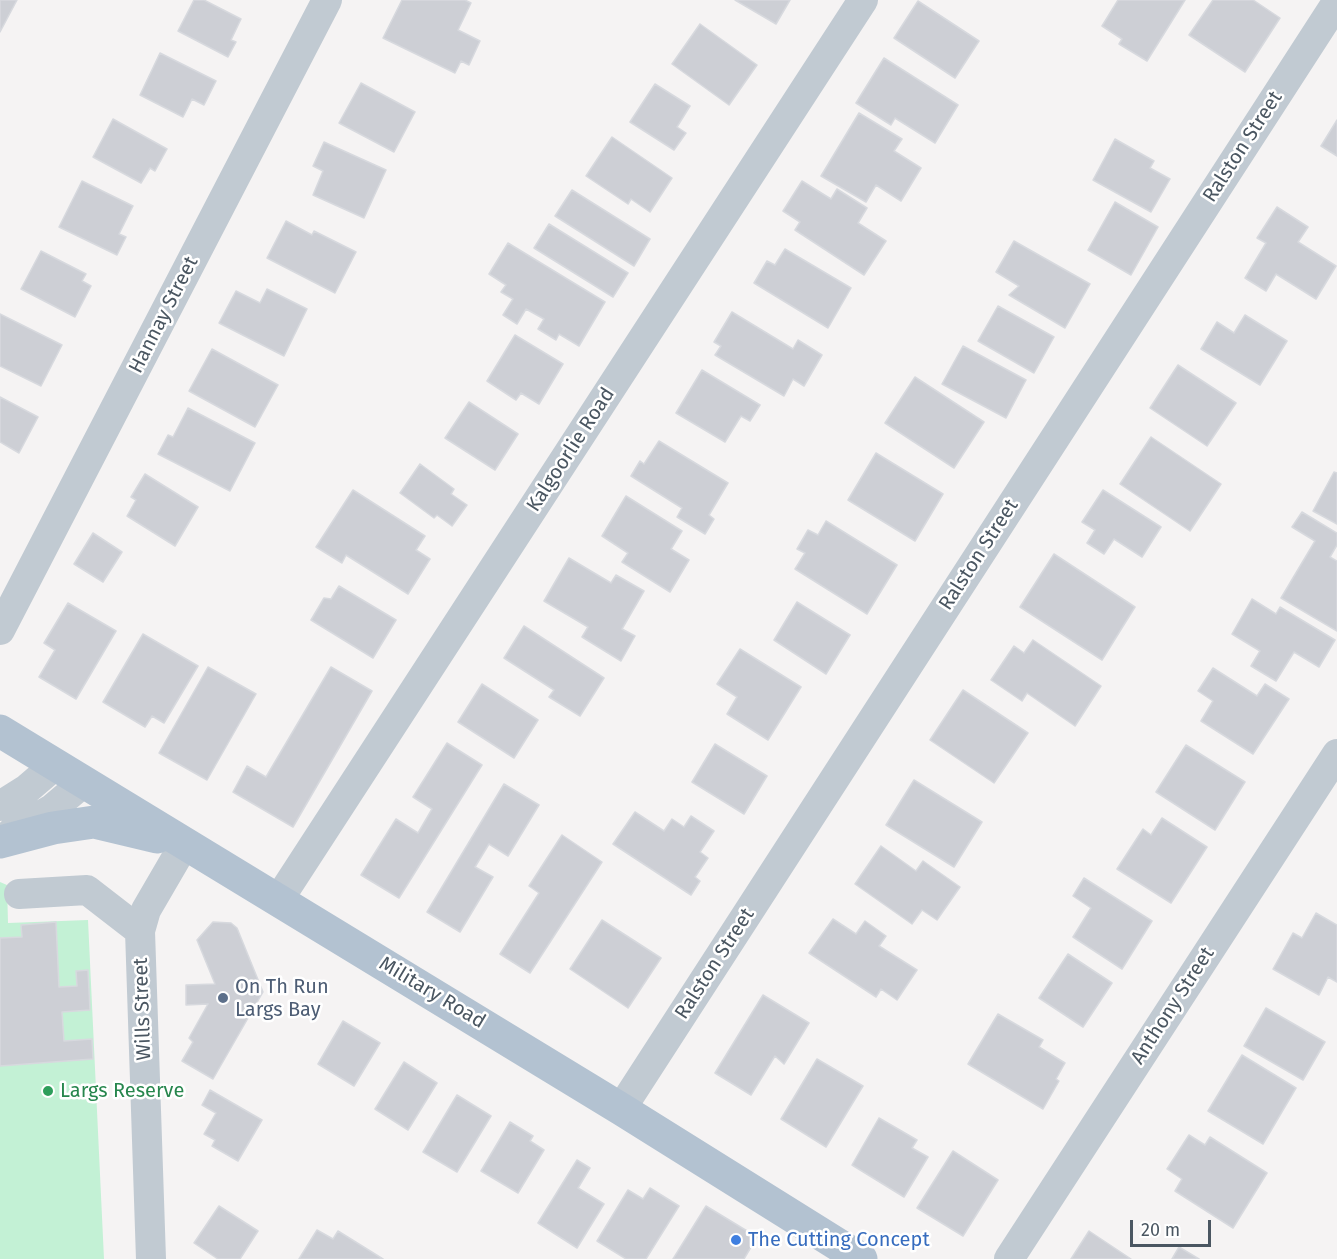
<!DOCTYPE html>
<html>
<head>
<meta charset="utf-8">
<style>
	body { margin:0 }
	#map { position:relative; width:1337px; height:1259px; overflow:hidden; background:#f5f3f3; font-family:"Fira Sans",sans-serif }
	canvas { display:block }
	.scale { position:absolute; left:1130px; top:1220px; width:81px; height:27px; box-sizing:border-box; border:3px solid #4a5661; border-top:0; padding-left:8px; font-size:18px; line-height:21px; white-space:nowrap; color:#4a5661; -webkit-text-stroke:4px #fff; paint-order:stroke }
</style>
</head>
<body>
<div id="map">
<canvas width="1337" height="1259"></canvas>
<div class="scale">20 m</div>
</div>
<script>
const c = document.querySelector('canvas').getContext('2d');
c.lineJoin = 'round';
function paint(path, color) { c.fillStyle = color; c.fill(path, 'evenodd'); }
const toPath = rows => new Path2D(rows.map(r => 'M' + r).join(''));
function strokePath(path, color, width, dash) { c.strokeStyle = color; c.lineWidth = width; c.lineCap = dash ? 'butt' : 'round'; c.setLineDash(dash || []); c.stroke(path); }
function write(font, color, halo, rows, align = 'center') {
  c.font = font + ' "Fira Sans",sans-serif'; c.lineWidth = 5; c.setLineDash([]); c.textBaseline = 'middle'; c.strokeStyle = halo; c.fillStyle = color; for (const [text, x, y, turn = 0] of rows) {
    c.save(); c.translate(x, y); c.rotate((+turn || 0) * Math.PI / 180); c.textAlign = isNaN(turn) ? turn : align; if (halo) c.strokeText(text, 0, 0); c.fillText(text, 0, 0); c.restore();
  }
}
paint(toPath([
	[0,882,7,885,8,923,88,920,104,1259,0,1259]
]), '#c3f1d5');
const building = toPath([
	[0,0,17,0,0,32,0,0],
	[194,0,204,0,241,19,231,40,236,42,228,57,178,31,194,0],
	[402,0,465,0,471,3,458,30,480,41,469,65,461,61,455,73,383,38,402,0],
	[735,0,790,0,776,24,735,0],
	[1118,0,1185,0,1147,61,1119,44,1122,39,1102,26,1118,0],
	[1213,0,1253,0,1280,18,1245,72,1189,35,1213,0],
	[918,1,979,41,955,78,894,38,918,1],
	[700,24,757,65,729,105,672,64,700,24],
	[160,53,216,81,204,105,192,99,183,117,140,95,160,53],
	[884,58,958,105,935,143,895,118,891,125,856,103,884,58],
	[361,83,415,112,394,152,339,123,361,83],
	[655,84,690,106,677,127,686,133,674,150,630,122,655,84],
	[859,113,902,139,894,151,921,168,901,201,876,185,866,202,821,176,859,113],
	[113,119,167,149,155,171,150,168,141,183,93,157,113,119],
	[1337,120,1337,156,1321,146,1337,120],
	[612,137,672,178,650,212,631,199,628,204,586,176,612,137],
	[1115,139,1154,161,1150,168,1170,179,1151,212,1093,180,1115,139],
	[324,142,386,170,364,218,313,195,323,171,313,166,324,142],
	[82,181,133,206,119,234,126,237,117,255,59,227,82,181],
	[802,181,831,199,837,189,867,208,858,223,886,241,864,275,795,230,800,222,783,211,802,181],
	[572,190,650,239,634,266,555,216,572,190],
	[1115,202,1158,227,1131,275,1088,250,1115,202],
	[1277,207,1308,227,1298,242,1336,266,1316,299,1276,274,1266,291,1245,278,1266,243,1257,238,1277,207],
	[286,221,312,235,314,231,356,252,335,293,267,258,286,221],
	[549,224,628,273,613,297,534,248,549,224],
	[1014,241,1090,284,1065,328,1009,295,1019,286,996,272,1014,241],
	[508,243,605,302,579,346,559,334,556,340,538,329,544,319,526,309,517,324,503,315,513,299,501,292,506,285,489,274,508,243],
	[785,249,851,288,828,328,754,283,767,261,775,265,785,249],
	[41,251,86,274,82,281,91,286,75,317,21,289,41,251],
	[267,289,307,309,284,356,219,323,236,291,260,303,267,289],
	[998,306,1054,337,1034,373,978,341,998,306],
	[732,312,793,349,798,340,822,355,804,386,793,379,784,396,715,355,721,346,714,342,732,312],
	[0,314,62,345,41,386,0,366,0,314],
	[1245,315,1287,341,1260,385,1201,349,1217,322,1234,333,1245,315],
	[515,335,563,364,539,404,521,393,516,400,487,381,515,335],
	[963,346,1026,380,1006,418,942,384,963,346],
	[212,349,278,385,255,427,189,391,212,349],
	[1178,365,1236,403,1207,446,1150,408,1178,365],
	[702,370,760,405,750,421,741,416,725,442,676,413,702,370],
	[915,377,984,422,954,468,885,423,915,377],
	[0,397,38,417,19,453,0,442,0,397],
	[469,402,518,434,495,470,445,438,469,402],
	[188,408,255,443,230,491,158,454,168,435,173,437,188,408],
	[1151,437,1221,484,1190,531,1120,484,1151,437],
	[659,441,728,483,709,515,714,519,705,534,677,517,682,508,631,476,640,461,644,464,659,441],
	[876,453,943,494,915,541,848,500,876,453],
	[420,464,454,489,451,494,467,505,452,526,437,515,434,518,400,493,420,464],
	[1334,472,1337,473,1337,524,1313,511,1334,472],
	[145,474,198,507,175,546,127,516,136,500,131,497,145,474],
	[353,490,425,536,416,550,430,559,408,594,346,555,342,563,316,547,353,490],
	[1103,490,1161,527,1142,557,1114,539,1104,554,1087,543,1095,530,1082,522,1103,490],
	[626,496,682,531,671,549,689,560,670,592,622,562,628,553,602,536,626,496],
	[1302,512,1337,533,1337,545,1330,557,1337,561,1337,631,1281,598,1315,541,1292,527,1302,512],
	[826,521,897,565,867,614,795,569,805,553,797,549,808,530,818,535,826,521],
	[93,533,122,552,103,582,74,564,93,533],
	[1054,554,1135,607,1102,660,1020,607,1054,554],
	[569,558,611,583,616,575,644,591,622,629,635,636,621,661,582,637,588,627,544,601,569,558],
	[339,586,396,620,373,658,311,620,324,598,331,599,339,586],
	[1252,599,1276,614,1280,607,1335,640,1319,667,1294,652,1276,681,1251,666,1260,651,1232,634,1252,599],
	[797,602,850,635,826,674,774,640,797,602],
	[68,603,116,631,76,699,39,677,55,650,44,643,68,603],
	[524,626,604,678,580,716,549,697,554,690,504,658,524,626],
	[143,634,198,666,164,723,152,716,145,727,103,702,143,634],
	[1033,640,1101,686,1075,726,1027,693,1022,701,991,680,1014,646,1024,653,1033,640],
	[740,649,801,687,768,740,727,714,737,697,717,684,740,649],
	[208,667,256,694,207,780,159,753,208,667],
	[331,667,372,691,293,827,233,792,247,766,266,777,331,667],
	[1213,668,1257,696,1265,684,1289,699,1253,754,1201,721,1213,701,1198,691,1213,668],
	[482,684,538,720,514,758,458,722,482,684],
	[963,690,1028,733,994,783,930,740,963,690],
	[447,743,482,765,399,898,361,875,396,819,418,833,432,809,413,797,447,743],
	[715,744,767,776,744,814,692,782,715,744],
	[1186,745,1245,782,1215,830,1156,792,1186,745],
	[914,780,982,822,954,867,886,825,914,780],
	[504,784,539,805,508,856,489,844,475,867,493,877,460,932,427,912,504,784],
	[635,812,664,831,672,819,684,827,691,816,714,831,700,852,708,858,695,877,700,881,691,895,613,844,635,812],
	[1162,818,1207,847,1171,903,1117,869,1143,829,1151,835,1162,818],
	[562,835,602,862,530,973,500,954,539,893,529,886,562,835],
	[881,846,916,871,923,861,960,887,937,920,922,910,912,924,855,884,881,846],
	[1084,878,1152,921,1122,969,1073,937,1091,908,1073,896,1084,878],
	[1316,913,1337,925,1337,982,1328,977,1319,995,1273,969,1293,933,1302,938,1316,913],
	[833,919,856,934,865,921,886,936,879,946,917,970,897,1000,881,989,876,997,809,953,833,919],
	[602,920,661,958,628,1008,570,969,602,920],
	[56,922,59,987,77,986,76,971,88,970,90,1010,62,1012,64,1041,92,1039,93,1059,0,1066,0,938,22,937,21,925,56,922],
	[213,922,231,923,237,928,263,992,213,1079,182,1061,193,1042,189,1038,208,1004,186,1005,186,985,215,984,197,940,213,922],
	[1068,954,1112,983,1083,1027,1039,998,1068,954],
	[763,995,809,1023,784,1064,775,1056,751,1095,715,1073,763,995],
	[1266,1008,1325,1042,1303,1080,1244,1046,1266,1008],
	[998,1014,1043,1040,1039,1047,1065,1063,1056,1079,1059,1081,1043,1109,968,1064,998,1014],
	[343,1021,380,1043,354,1086,318,1064,343,1021],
	[1242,1055,1296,1088,1263,1144,1208,1111,1242,1055],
	[817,1059,863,1086,826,1147,781,1119,817,1059],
	[404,1062,437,1083,408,1130,375,1109,404,1062],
	[210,1090,262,1120,238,1161,212,1146,215,1140,204,1134,216,1113,202,1105,210,1090],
	[457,1095,491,1116,457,1172,423,1152,457,1095],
	[879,1118,917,1140,912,1148,928,1157,904,1197,852,1165,879,1118],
	[510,1122,533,1136,530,1141,544,1150,518,1193,481,1171,510,1122],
	[1189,1135,1205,1145,1210,1137,1267,1173,1233,1228,1175,1191,1182,1179,1167,1169,1189,1135],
	[953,1151,998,1180,963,1236,917,1208,953,1151],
	[577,1160,590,1168,578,1188,604,1204,577,1248,538,1223,577,1160],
	[650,1188,679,1206,646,1259,626,1259,597,1241,628,1190,643,1199,650,1188],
	[219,1206,258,1231,240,1259,218,1259,194,1243,219,1206],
	[706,1206,757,1237,744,1259,673,1259,706,1206],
	[317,1230,333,1239,338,1231,383,1259,299,1259,317,1230],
	[1089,1231,1131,1259,1071,1259,1089,1231],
	[1179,1247,1199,1259,1172,1259,1179,1247]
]);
paint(building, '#cdcfd5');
strokePath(building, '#d7d9de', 1.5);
strokePath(toPath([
	[0,630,327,0],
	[0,806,27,789,55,765],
	[11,833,52,809,84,782],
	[19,894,87,890,140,931],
	[279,899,863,0],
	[621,1109,1337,2],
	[151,1259,140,931,146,910,185,843],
	[1009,1259,1337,754]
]), '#c1cad2', 30);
strokePath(toPath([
	[0,731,621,1109,861,1259],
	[0,842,53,828,94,822,157,837]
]), '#b3c2d1', 33);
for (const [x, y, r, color] of [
	[223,998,6,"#5c6f8a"],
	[48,1091,6,"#2e9e5b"],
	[736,1240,6,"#3f7fe0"]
]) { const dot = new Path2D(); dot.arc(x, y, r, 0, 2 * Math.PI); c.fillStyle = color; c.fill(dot); strokePath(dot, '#fff', 2); }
write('20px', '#4a5661', '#fff', [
	["Ralston Street",1243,147,-57],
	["Hannay Street",164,315,-63],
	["Kalgoorlie Road",571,450,-57],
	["Ralston Street",979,555,-57],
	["Ralston Street",715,964,-57],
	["Military Road",432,993,31],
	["Anthony Street",1173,1006,-57],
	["Wills Street",143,1009,-92]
]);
write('20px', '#4e5e75', '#fff', [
	["On Th Run",235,987],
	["Largs Bay",235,1010]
], 'left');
write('20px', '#27864d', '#fff', [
	["Largs Reserve",60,1091]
], 'left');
write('20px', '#366cbe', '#fff', [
	["The Cutting Concept",748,1240]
], 'left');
</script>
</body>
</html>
